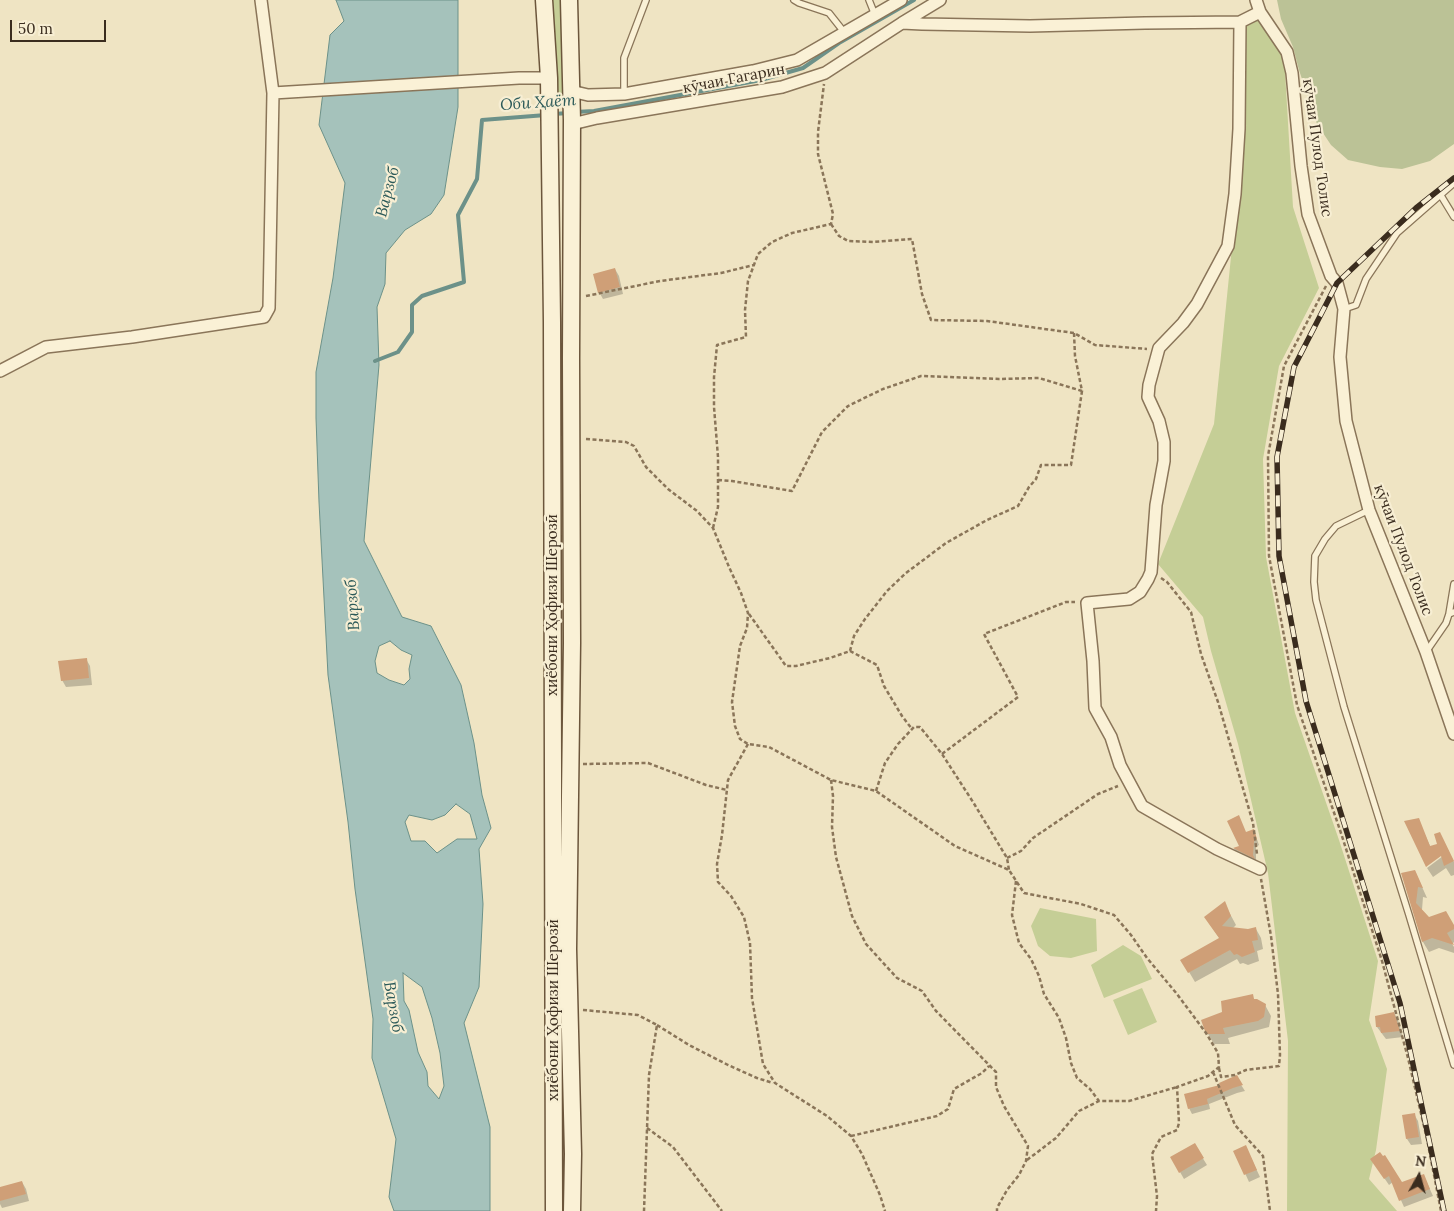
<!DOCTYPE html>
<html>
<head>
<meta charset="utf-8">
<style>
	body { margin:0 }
	#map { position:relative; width:1454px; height:1211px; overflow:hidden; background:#efe4c3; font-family:Lora,serif }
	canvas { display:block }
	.north { position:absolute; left:1394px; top:1151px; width:50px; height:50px; -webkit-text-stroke:4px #f7eed3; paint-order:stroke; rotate:7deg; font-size:14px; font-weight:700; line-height:20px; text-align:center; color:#3a2c1e }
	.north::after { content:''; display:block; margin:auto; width:18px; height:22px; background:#3a2c1e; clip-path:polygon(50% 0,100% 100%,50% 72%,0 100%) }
	.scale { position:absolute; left:10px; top:20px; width:96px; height:22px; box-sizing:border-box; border:2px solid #3a2c1e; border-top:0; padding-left:6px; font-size:15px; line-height:18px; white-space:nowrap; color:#3a2c1e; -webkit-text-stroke:4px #f7eed3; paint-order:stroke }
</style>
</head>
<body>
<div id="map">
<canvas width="1454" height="1211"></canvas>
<div class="north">N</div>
<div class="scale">50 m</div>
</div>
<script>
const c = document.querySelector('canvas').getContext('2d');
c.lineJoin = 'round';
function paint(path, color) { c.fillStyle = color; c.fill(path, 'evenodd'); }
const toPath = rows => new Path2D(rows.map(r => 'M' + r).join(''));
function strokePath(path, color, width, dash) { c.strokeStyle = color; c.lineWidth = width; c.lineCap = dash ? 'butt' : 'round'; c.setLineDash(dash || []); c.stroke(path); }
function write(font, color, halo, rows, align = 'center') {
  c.font = font + ' Lora,serif'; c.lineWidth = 4.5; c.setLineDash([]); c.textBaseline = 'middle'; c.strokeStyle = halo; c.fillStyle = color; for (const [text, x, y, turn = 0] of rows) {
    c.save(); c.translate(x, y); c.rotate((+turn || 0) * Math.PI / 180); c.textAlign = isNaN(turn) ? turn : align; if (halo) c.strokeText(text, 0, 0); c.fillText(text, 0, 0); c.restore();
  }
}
paint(toPath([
	[548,0,566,0,566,98,549,97],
	[1258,19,1284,55,1293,207,1319,288,1279,366,1263,459,1266,557,1295,713,1339,840,1378,961,1369,1020,1387,1069,1376,1150,1369,1179,1397,1211,1287,1211,1288,1041,1268,873,1238,744,1211,651,1203,617,1158,564,1214,424,1232,247,1245,25],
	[1040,908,1096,919,1097,951,1071,958,1050,956,1038,946,1031,926],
	[1123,945,1141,956,1152,979,1104,998,1091,965],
	[1142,988,1157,1022,1128,1035,1113,1000]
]), '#c5ce96');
paint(toPath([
	[1277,0,1454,0,1454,144,1430,161,1402,169,1380,167,1348,160,1331,145,1317,124,1299,70,1293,47,1281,19]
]), '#bbc296');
const water = toPath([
	[336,0,458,0,458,107,444,195,431,214,405,230,386,253,385,284,377,307,379,365,364,541,402,617,431,626,461,685,474,743,482,795,491,828,479,849,483,904,479,987,464,1023,490,1127,490,1211,394,1211,389,1197,396,1139,372,1058,373,1019,355,889,348,822,328,675,319,502,316,418,316,372,333,278,345,183,319,125,330,35,344,21,336,0],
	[390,641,401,650,412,655,409,669,410,679,404,685,389,680,377,673,375,661,379,646,390,641],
	[456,804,470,814,477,839,457,839,437,853,425,841,411,841,405,822,409,815,432,820,445,815,456,804],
	[403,973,422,987,432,1018,440,1053,444,1086,439,1099,428,1086,427,1072,418,1052,409,1010,404,1001,403,973]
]);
paint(water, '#a5c2bb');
strokePath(water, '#6c9189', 1);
paint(toPath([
	[615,269,619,276,623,294,603,299,599,292],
	[86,659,90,666,92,685,66,687,62,680],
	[1418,819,1431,848,1445,844,1454,862,1454,875,1451,876,1446,868,1433,877,1427,868,1443,856,1442,854,1426,865],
	[1254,831,1259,845,1256,847,1256,861,1237,853,1234,849,1240,847,1246,833],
	[1415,871,1427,898,1423,897,1422,910,1429,918,1454,927,1454,942,1452,944,1454,947,1454,953,1439,948,1429,952,1423,942,1402,874],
	[1229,912,1236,925,1233,928,1248,930,1256,929,1261,938,1263,949,1257,951,1259,961,1248,965,1243,963,1240,964,1237,959,1195,982,1182,960,1220,939,1205,917],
	[1252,996,1255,1001,1265,1005,1271,1016,1269,1027,1228,1038,1230,1044,1214,1044,1208,1034,1223,1013],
	[1394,1013,1398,1020,1403,1037,1386,1039,1377,1027],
	[1236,1077,1245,1091,1237,1093,1209,1104,1210,1109,1192,1114,1189,1108],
	[1414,1114,1418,1121,1422,1144,1411,1145,1407,1139],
	[1194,1144,1207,1165,1184,1179,1172,1158],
	[1246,1147,1260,1177,1249,1182,1235,1151],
	[1376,1166,1402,1184,1424,1176,1433,1196,1404,1207,1393,1182,1389,1185],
	[22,1182,26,1189,29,1201,2,1208,0,1204,0,1188]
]), '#0003');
strokePath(toPath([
	[575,112,594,111,761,80,803,68,839,43,914,0],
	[553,114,569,113],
	[375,361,398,352,412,332,412,305,422,296,464,282,458,215,477,179,482,120,546,115]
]), '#6c9189', 4);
paint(toPath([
	[615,268,620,287,598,293,593,274],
	[87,658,89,678,61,681,58,661],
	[1239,815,1246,832,1254,829,1257,839,1254,841,1253,855,1255,859,1233,848,1239,846,1227,821],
	[1419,818,1430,846,1437,844,1434,834,1440,832,1454,861,1444,866,1441,856,1426,867,1404,821],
	[1415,870,1423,888,1418,887,1416,903,1429,917,1446,911,1454,925,1454,929,1447,933,1454,945,1432,938,1422,942,1401,873],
	[1225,901,1231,916,1222,926,1248,929,1256,927,1258,940,1252,941,1255,952,1242,957,1237,954,1234,955,1230,950,1188,973,1180,960,1219,938,1204,917],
	[1253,994,1254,999,1257,999,1266,1004,1264,1017,1258,1021,1223,1028,1225,1034,1206,1034,1201,1020,1222,1012,1221,1001],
	[1394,1012,1400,1031,1381,1033,1380,1027,1376,1027,1375,1016],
	[1237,1075,1243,1085,1233,1088,1207,1099,1208,1104,1188,1109,1184,1094,1220,1085,1219,1083],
	[1415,1113,1419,1137,1406,1139,1402,1115],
	[1195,1143,1204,1158,1179,1173,1170,1157],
	[1246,1145,1257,1170,1244,1175,1233,1151],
	[1380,1152,1383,1156,1385,1155,1402,1182,1424,1174,1430,1189,1399,1201,1389,1176,1384,1179,1370,1159],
	[22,1181,26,1194,0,1201,0,1187]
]), '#cf9f77');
const service = toPath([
	[794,0,799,3,829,13,844,32],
	[869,0,875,15],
	[624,94,624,58,646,0],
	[1440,194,1454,217],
	[1344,309,1356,305,1366,279,1397,233,1454,183],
	[1369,510,1336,526,1325,539,1315,556,1314,582,1316,600,1344,707,1409,915,1454,1065],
	[1449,614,1454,584],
	[1426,652,1446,623,1449,614,1454,612]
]);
const minor = toPath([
	[1256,0,1260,12,1287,52,1292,73,1301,166,1308,214,1331,276,1337,283,1344,309,1340,357,1346,421,1369,510,1426,652,1454,734],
	[1240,22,1239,129,1235,194,1228,246,1197,304,1183,323,1159,348,1149,385,1148,397,1159,421,1164,442,1164,461,1156,505,1151,572,1148,579,1140,592,1129,599,1087,603,1093,661,1095,708,1111,737,1120,765,1142,806,1217,849,1260,869],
	[902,23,922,24,1030,26,1145,23,1240,22,1260,12],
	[571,91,588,95,624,94,753,71,797,60,901,0],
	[273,93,519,78,549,78],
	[572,124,597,118,782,87,825,73,902,23,940,0],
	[0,371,46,347,132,337,264,317,269,308,273,93,261,0]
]);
const secondary = toPath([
	[544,0,549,78,552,322,554,1211],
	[569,0,572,120,571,358,572,643,568,949,573,1154,572,1211]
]);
strokePath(service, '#8a7559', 8);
strokePath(minor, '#8a7559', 14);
strokePath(secondary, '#6c563c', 19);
strokePath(toPath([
	[831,224,839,236,848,241,873,242,912,239,922,294,931,320,987,321,1074,333,1095,345,1147,349],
	[1326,286,1284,366,1268,456,1269,556,1297,705,1340,830,1382,961,1408,1058,1427,1139,1441,1211],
	[586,296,660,281,721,273,754,265],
	[586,439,626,442,634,446,646,467,668,489,697,511,713,528,729,567,741,593,748,613,747,628,740,646,732,702,735,726,740,739,748,744,769,747,831,780,876,791,955,846,1009,870,1024,893,1081,904,1114,915,1131,935,1147,958,1177,994,1206,1033,1218,1053,1219,1067,1208,1076,1177,1087,1179,1123,1177,1130,1161,1137,1152,1154,1157,1196,1156,1211],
	[718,480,732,481,792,491,822,432,848,406,883,389,921,376,999,379,1039,378,1082,391],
	[713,528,718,507,718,457,714,407,714,377,717,345,746,337,745,310,748,281,758,254,772,242,792,233,831,224,833,214,818,154,818,132,824,84],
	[1161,578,1167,582,1191,612,1201,654,1218,702,1253,823,1257,854],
	[749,614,786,666,796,666,830,658,850,651,854,636,865,619,887,591,906,573,946,543,987,520,1018,506,1029,487,1036,479,1041,465,1071,465,1082,391,1075,356,1074,333],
	[850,651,877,665,884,686,902,716,912,729],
	[748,744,728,780,722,835,717,864,718,882,731,896,744,917,750,943,752,998,763,1064,775,1083,827,1116,851,1136,862,1154,880,1195,885,1211],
	[942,754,1018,697,984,634,1066,602,1075,602],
	[583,764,648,763,706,785,727,790],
	[831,780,833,796,832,827,836,857,852,916,866,944,897,978,922,991,936,1011,996,1072,996,1087,1004,1106,1028,1146,1026,1161,1019,1175,1007,1190,997,1208,997,1211],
	[876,791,885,763,898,744,914,727,920,727,942,754,973,802,1007,858,1009,870],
	[1007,858,1021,851,1033,838,1098,794,1118,786],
	[1016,881,1012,915,1019,943,1031,959,1039,976,1044,994,1059,1018,1066,1038,1071,1063,1077,1078,1090,1089,1099,1101],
	[583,1010,638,1015,657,1025,649,1075,644,1211],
	[657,1025,689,1045,728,1065,757,1078,773,1083],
	[1219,1068,1221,1077,1235,1075,1246,1070,1279,1066,1280,1055,1278,994,1271,936,1261,879],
	[1213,1072,1235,1125,1263,1156,1270,1211],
	[647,1128,673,1147,722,1211],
	[851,1136,937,1116,948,1109,954,1089,982,1073,989,1066],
	[1027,1160,1056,1138,1079,1111,1099,1101,1129,1101,1177,1087]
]), '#8a7559', 2.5, [4, 2.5]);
strokePath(service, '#faf1d6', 5.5);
strokePath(minor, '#faf1d6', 11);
strokePath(secondary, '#faf1d6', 16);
const rail = toPath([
	[1444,1211,1400,1003,1306,701,1279,556,1277,457,1294,367,1337,283,1416,208,1454,178]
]);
strokePath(rail, '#3a2c1e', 5.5);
strokePath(rail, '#f7eed3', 4, [11]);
write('15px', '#3a2c1e', '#f7eed3', [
	["кӯчаи Гагарин",734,79,-11],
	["кӯчаи Пулод Толис",1317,148,82],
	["кӯчаи Пулод Толис",1403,550,69],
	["хиёбони Ҳофизи Шерозӣ",553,605,-90],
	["хиёбони Ҳофизи Шерозӣ",554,1010,-90]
]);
write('italic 16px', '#2c5a59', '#f7eed3', [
	["Оби Ҳаёт",538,103,-4],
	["Варзоб",388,192,-75],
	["Варзоб",353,605,-94],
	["Варзоб",393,1007,80]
]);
</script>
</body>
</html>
